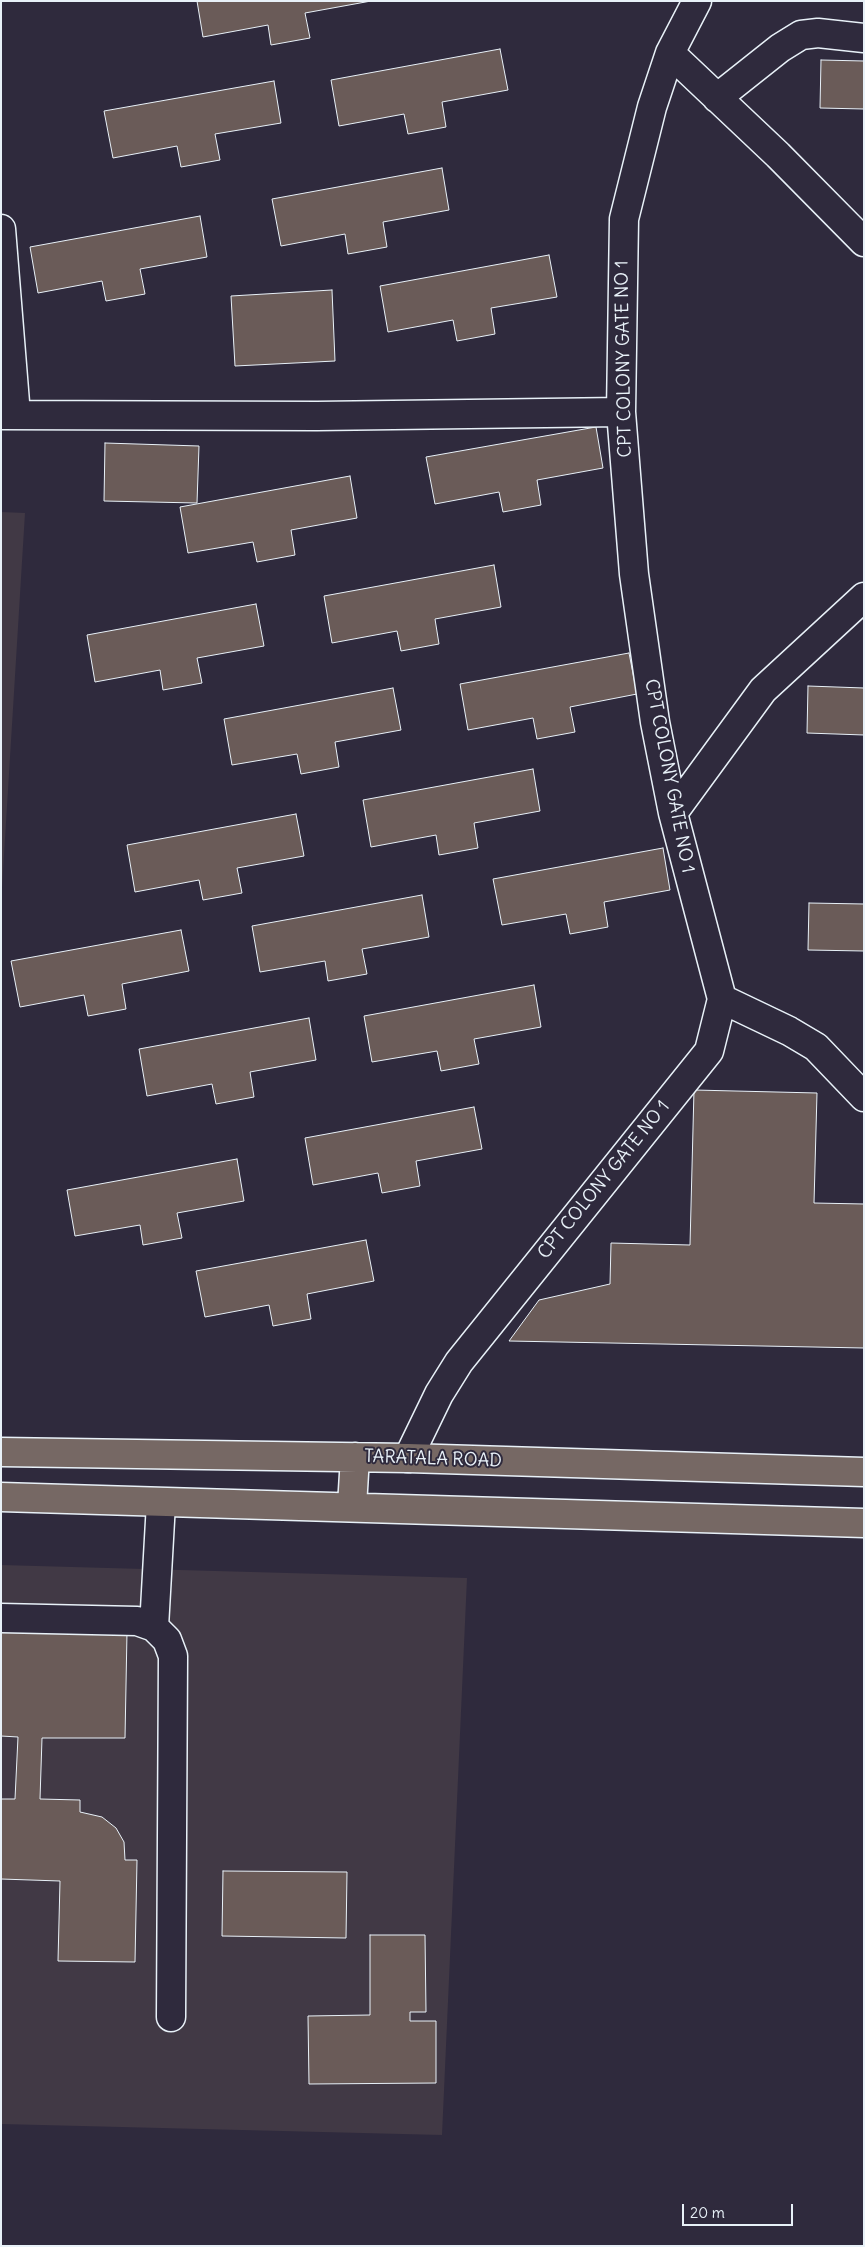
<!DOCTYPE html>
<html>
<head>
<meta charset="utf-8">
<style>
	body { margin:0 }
	#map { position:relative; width:865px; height:2247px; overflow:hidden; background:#2f2a3d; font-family:Delius,sans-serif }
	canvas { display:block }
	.frame { position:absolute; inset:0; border:2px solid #e8f1f8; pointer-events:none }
	.scale { position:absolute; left:682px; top:2204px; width:111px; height:22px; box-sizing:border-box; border:2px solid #e8f1f8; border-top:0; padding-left:6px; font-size:15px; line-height:18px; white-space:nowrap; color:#e8f1f8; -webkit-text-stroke:4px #2f2a3d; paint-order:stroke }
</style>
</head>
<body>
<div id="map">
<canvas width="865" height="2247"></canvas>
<div class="frame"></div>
<div class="scale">20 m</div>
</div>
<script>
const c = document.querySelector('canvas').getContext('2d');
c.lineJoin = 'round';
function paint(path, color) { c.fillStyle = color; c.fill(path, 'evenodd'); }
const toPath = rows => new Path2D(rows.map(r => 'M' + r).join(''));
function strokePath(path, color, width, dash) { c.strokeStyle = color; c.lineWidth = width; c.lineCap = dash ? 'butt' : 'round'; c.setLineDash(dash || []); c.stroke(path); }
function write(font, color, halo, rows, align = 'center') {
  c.font = font + ' Delius,sans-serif'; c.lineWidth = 4; c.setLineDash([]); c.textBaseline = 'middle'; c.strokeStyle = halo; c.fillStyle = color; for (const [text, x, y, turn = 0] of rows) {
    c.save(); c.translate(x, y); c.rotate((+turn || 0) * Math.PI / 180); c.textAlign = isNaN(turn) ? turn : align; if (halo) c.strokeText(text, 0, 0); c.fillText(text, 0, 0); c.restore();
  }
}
paint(toPath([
	[1,512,25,513,1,904],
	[1,1565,467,1578,442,2135,1,2124]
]), '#413945');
const building = toPath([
	[197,1,371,1,305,13,310,38,271,45,268,25,203,37,197,1],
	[500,49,508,90,442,102,446,127,408,134,404,114,339,126,331,80,500,49],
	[821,60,864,61,864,109,820,108,821,60],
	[274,81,281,123,215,134,220,160,181,167,177,146,113,158,104,111,274,81],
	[442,168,449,210,383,222,387,247,348,254,345,234,281,246,272,199,442,168],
	[200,216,207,257,140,269,145,294,106,301,102,281,38,293,30,247,200,216],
	[549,255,557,297,491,308,495,334,457,341,453,320,388,332,380,286,549,255],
	[332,290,335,361,235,366,231,296,332,290],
	[596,427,603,468,537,480,541,505,503,512,499,492,435,504,426,457,596,427],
	[105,443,199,446,197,503,104,501,105,443],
	[350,476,357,518,291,530,295,555,257,562,253,542,188,553,180,507,350,476],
	[494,565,501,607,435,619,439,644,401,651,397,631,332,643,324,596,494,565],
	[256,604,264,646,197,658,202,683,163,690,160,670,95,682,87,635,256,604],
	[629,653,637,694,570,707,575,732,537,739,533,718,468,730,460,684,629,653],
	[808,686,864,688,864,735,807,733,808,686],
	[393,688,401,730,335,742,339,767,301,774,297,754,232,765,224,719,393,688],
	[533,769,540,811,474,823,478,848,439,855,436,835,371,847,363,800,533,769],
	[296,814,304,856,237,868,242,893,203,900,199,880,135,892,127,845,296,814],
	[663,848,670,890,604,902,608,927,570,934,566,914,502,925,493,879,663,848],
	[422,895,429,937,362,949,367,974,328,981,325,961,260,972,252,926,422,895],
	[809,903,864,904,864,951,808,950,809,903],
	[181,930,189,971,122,984,126,1009,88,1016,84,995,20,1007,11,961,181,930],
	[534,985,541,1027,474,1039,479,1064,441,1071,437,1051,372,1062,364,1016,534,985],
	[309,1018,316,1060,250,1072,254,1097,216,1104,212,1084,147,1096,139,1049,309,1018],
	[694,1090,817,1093,814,1203,864,1204,864,1348,509,1341,539,1300,610,1284,611,1243,690,1245,694,1090],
	[474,1107,482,1149,416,1161,420,1186,382,1193,378,1173,313,1185,305,1138,474,1107],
	[237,1159,244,1201,177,1213,182,1238,143,1245,140,1225,75,1236,67,1190,237,1159],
	[366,1240,374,1281,307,1294,311,1319,273,1326,269,1305,205,1317,196,1271,366,1240],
	[1,1630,127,1632,125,1738,42,1738,40,1799,80,1800,80,1812,102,1817,116,1828,124,1842,125,1860,137,1860,135,1962,58,1961,60,1881,1,1879,1,1799,15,1799,18,1737,1,1736,1,1630],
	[223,1871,347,1872,346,1938,222,1936,223,1871],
	[370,1935,425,1935,426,2012,410,2012,410,2021,436,2021,436,2083,309,2084,308,2016,370,2015,370,1935]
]);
paint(building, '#6a5b58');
strokePath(building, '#e8f1f8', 1);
const minor = toPath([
	[670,53,778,155,864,242],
	[717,98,780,48,801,35,818,33,864,38],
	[1,229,16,415],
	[1,415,317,416,621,412],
	[673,813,763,690,864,597],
	[722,999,789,1031,816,1047,864,1097],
	[408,1458,439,1394,459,1362,709,1051,722,999,673,813,655,722,634,574,621,412,624,219,652,107,670,53,697,1],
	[1,1618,137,1621,154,1627,167,1640,173,1656,171,2017],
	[154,1627,161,1503]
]);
const major = toPath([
	[1,1452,408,1458,864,1472],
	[1,1497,864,1523],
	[352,1506,355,1457]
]);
strokePath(minor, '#e8f1f8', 31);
strokePath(major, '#e8f1f8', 31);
strokePath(minor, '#2f2a3d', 28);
strokePath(major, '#766864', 28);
write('18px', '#e8f1f8', '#2f2a3d', [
	["CPT COLONY GATE NO 1",624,359,-91],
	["CPT COLONY GATE NO 1",669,776,79],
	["CPT COLONY GATE NO 1",604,1180,-51],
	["TARATALA ROAD",433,1459,2]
]);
</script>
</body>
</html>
